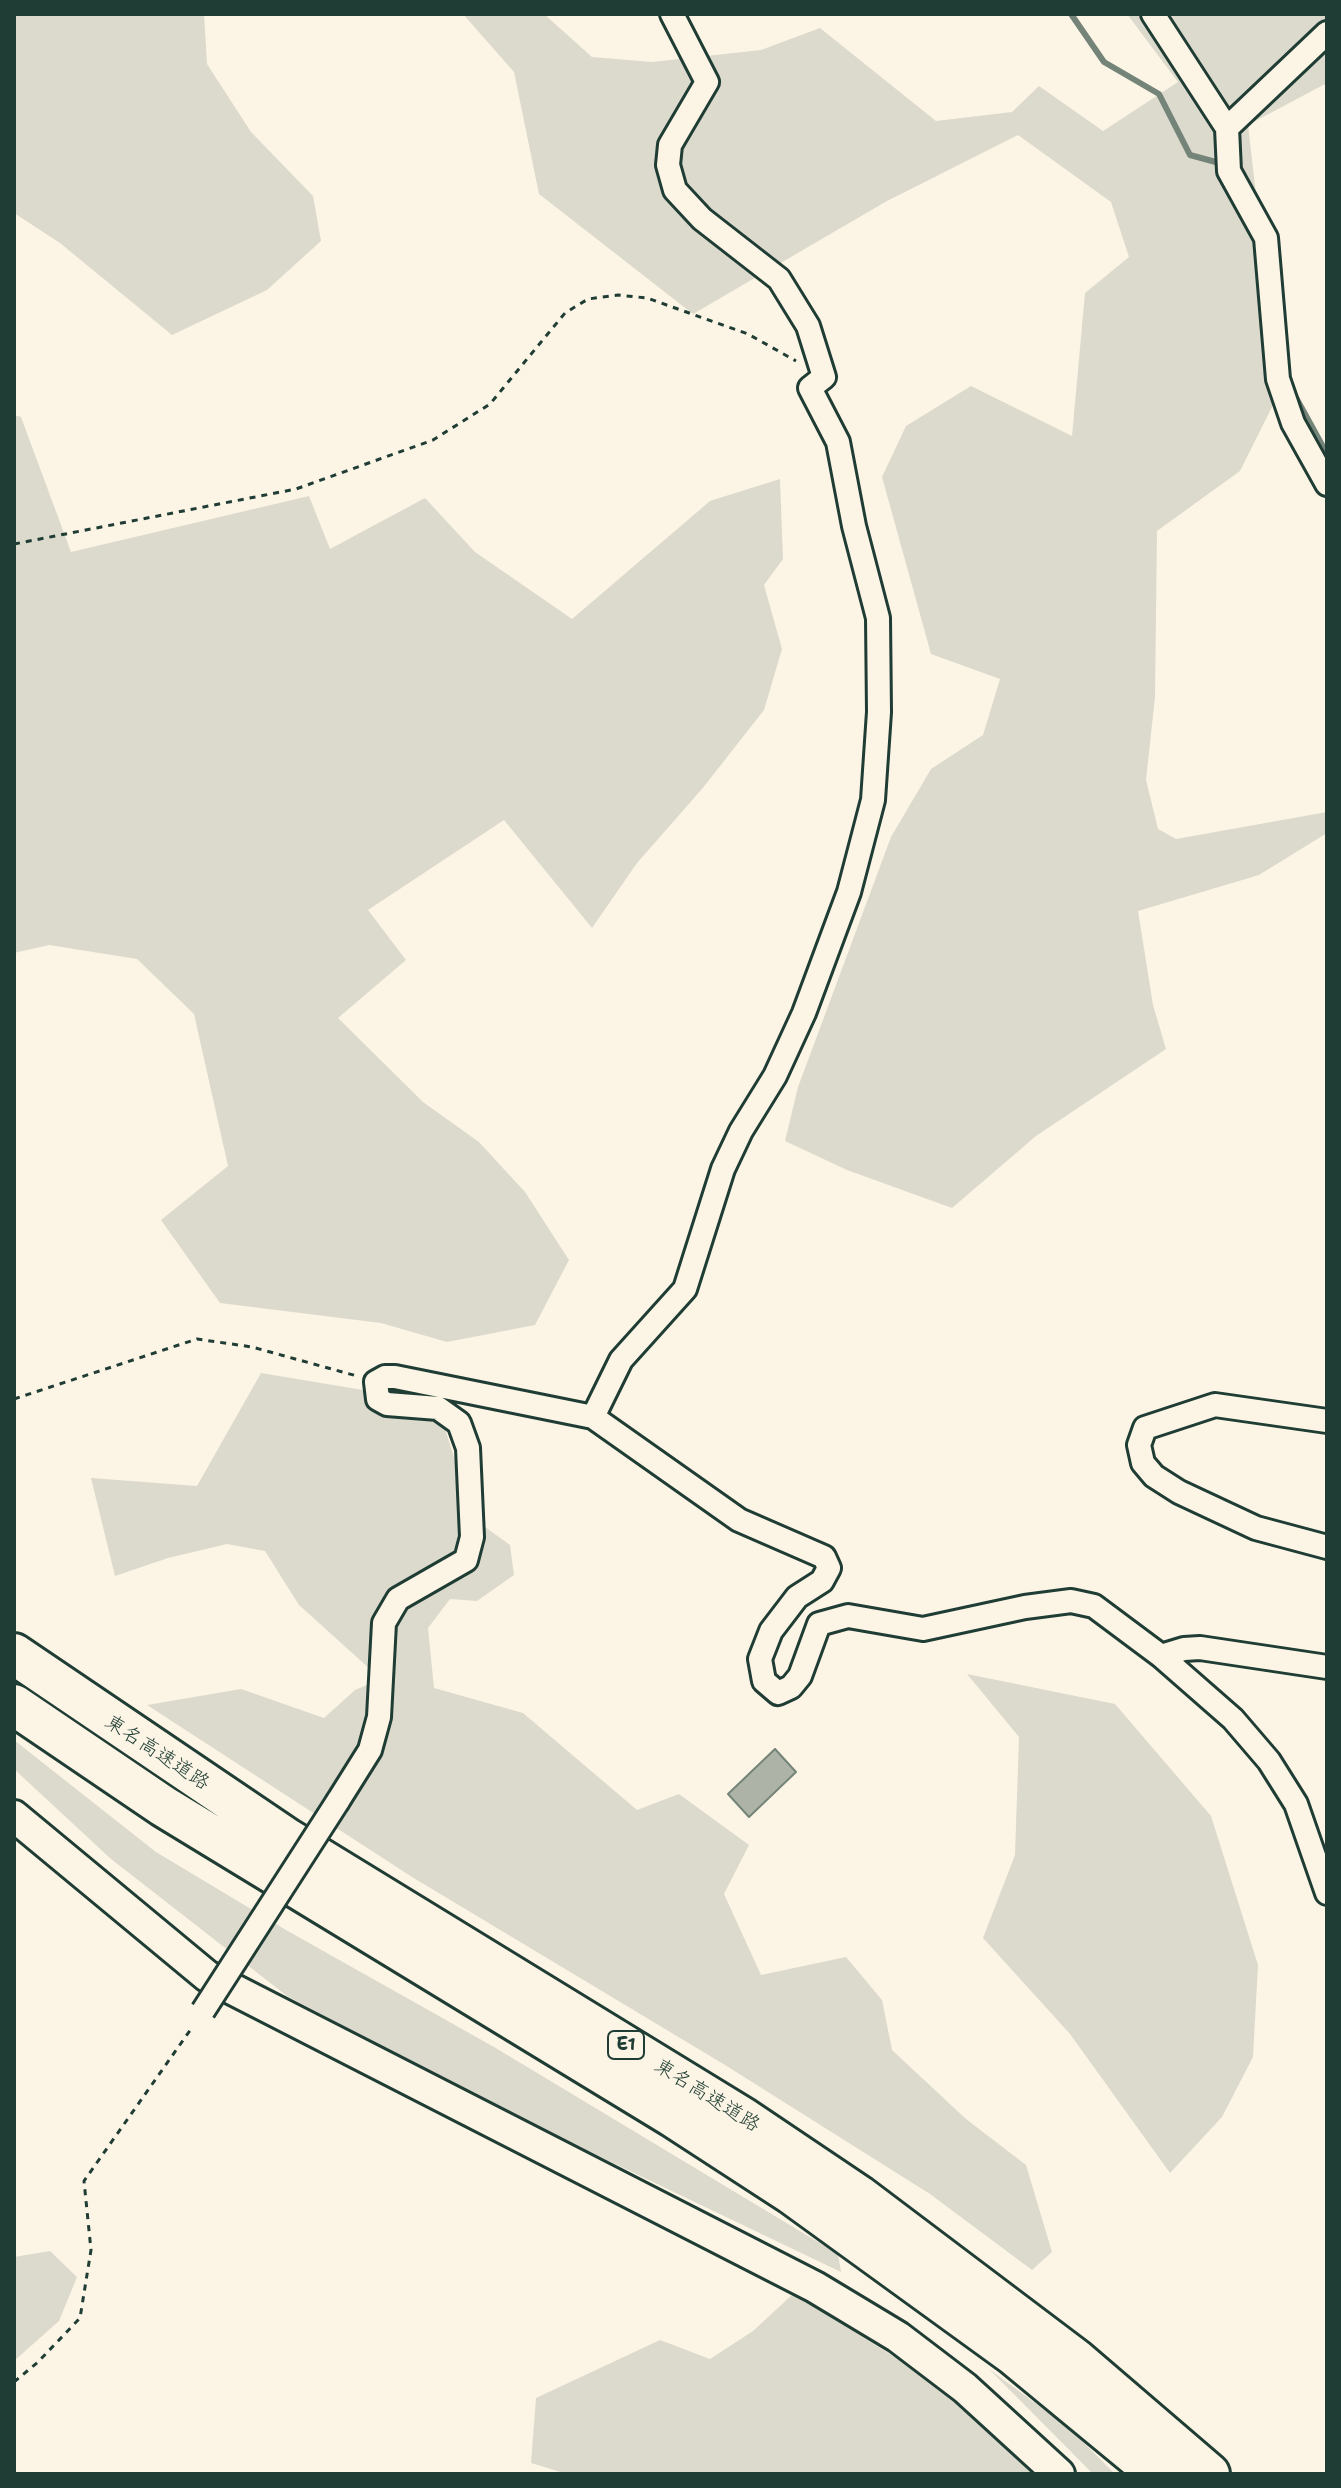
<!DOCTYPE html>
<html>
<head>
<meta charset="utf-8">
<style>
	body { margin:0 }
	#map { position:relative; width:1341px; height:2488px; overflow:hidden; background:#fcf5e5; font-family:"Shantell Sans",sans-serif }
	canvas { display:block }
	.frame { position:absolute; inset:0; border:16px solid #1f3d34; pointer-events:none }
</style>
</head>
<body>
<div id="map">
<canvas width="1341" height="2488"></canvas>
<div class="frame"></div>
</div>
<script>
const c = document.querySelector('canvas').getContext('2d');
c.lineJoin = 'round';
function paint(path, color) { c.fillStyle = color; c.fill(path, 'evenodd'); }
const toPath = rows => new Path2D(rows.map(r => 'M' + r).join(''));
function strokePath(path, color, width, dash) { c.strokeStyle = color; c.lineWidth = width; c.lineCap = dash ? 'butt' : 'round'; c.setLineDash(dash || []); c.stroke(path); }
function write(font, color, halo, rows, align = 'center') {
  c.font = font + ' "Shantell Sans","Klee One",sans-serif'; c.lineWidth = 6; c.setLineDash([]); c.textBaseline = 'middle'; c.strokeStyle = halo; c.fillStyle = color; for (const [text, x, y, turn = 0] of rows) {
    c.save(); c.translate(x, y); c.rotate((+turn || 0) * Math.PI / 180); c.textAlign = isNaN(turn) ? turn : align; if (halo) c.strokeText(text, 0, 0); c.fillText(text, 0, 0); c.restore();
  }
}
paint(toPath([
	[14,14,204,14,207,64,251,132,313,196,321,241,267,290,172,335,60,243,14,213],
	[463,14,544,14,592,57,652,62,761,50,820,28,936,121,1012,112,1039,86,1103,131,1178,82,1127,14,1327,14,1327,83,1248,125,1279,393,1240,471,1157,531,1155,697,1146,780,1158,829,1176,839,1327,812,1327,833,1259,875,1138,911,1153,1005,1166,1049,1036,1136,952,1208,847,1170,785,1141,798,1087,891,837,931,769,983,735,1000,679,931,654,882,477,906,426,971,386,1072,436,1085,293,1129,257,1111,202,1018,135,887,201,693,314,539,194,514,72],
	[14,415,21,417,71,552,309,496,330,549,425,498,475,552,572,619,710,501,780,479,783,559,764,585,782,649,764,710,702,789,637,863,592,928,504,820,368,910,406,960,338,1018,423,1102,479,1142,525,1192,569,1260,535,1325,447,1342,381,1323,220,1303,161,1220,228,1166,194,1014,137,959,49,945,14,953],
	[261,1373,363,1390,444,1426,474,1519,510,1545,514,1575,477,1601,450,1599,428,1628,434,1688,523,1713,637,1810,679,1794,749,1845,724,1894,761,1975,846,1957,882,2000,892,2050,966,2119,1026,2165,1052,2252,1032,2270,930,2194,725,2065,412,1877,147,1705,241,1689,324,1718,355,1690,381,1679,299,1605,265,1551,227,1544,168,1558,115,1576,91,1478,197,1486],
	[967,1674,1115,1704,1211,1816,1258,1965,1253,2057,1222,2117,1170,2173,1070,2034,983,1938,1015,1855,1019,1737],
	[14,1740,156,1852,286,1930,494,2047,838,2254,841,2272,515,2116,287,1996,111,1859,14,1769],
	[50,2251,77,2277,59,2321,14,2361,14,2257],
	[793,2294,940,2385,1032,2474,567,2474,531,2463,536,2398,660,2340,710,2359,753,2331],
	[989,2369,1069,2428,1115,2474,1093,2474]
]), '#dcdacc');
const water = toPath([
	[775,1749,796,1772,749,1817,728,1794,775,1749]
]);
paint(water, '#aeb3a7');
strokePath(water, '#758479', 2);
strokePath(toPath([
	[1071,14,1104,62,1159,94,1190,155,1223,164],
	[1275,242,1280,274],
	[1294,394,1327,454]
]), '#758479', 6);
const street = toPath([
	[1153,14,1227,128,1229,171,1266,238,1278,379,1293,423,1327,484],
	[1227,128,1327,33],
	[593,1417,621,1360,685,1289,723,1169,741,1131,775,1076,804,1013,849,892,873,800,879,712,878,618,854,526,838,442,810,388,824,377,808,326,779,279,702,219,675,190,668,165,670,145,707,82,672,14],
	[1327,1421,1215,1405,1145,1428,1139,1445,1143,1463,1154,1476,1179,1492,1256,1528,1327,1547],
	[1161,1656,1184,1649,1200,1648,1327,1667],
	[338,1801,370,1750,379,1717,384,1623,398,1599,466,1560,472,1537,468,1448,459,1423,438,1408,387,1404,378,1399,376,1382,385,1377,395,1377,593,1417,739,1520,824,1557,829,1568,822,1581,797,1597,771,1631,760,1659,764,1681,778,1693,791,1687,800,1676,819,1624,848,1616,923,1629,1025,1607,1071,1601,1094,1606,1161,1656,1233,1719,1269,1761,1296,1804,1327,1893]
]);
const secondary = toPath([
	[14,1816,207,1976,815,2287,898,2337,965,2388,1059,2474]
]);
const highway = toPath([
	[14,1654,286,1838,743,2118,859,2196,1075,2359,1209,2474],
	[14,1705,163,1806,672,2116,792,2194,1014,2355,1158,2474]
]);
strokePath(street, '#1f3d34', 28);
strokePath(secondary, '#1f3d34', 36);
strokePath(highway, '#1f3d34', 46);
strokePath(toPath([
	[14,544,296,489,433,440,490,404,565,313,588,299,618,295,647,298,748,334,796,361],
	[14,1399,197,1339,252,1347,357,1376],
	[14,2382,38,2362,80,2318,91,2250,84,2181,191,2029]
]), '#1f3d34', 3, [6, 6]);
strokePath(street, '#fcf5e5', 22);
strokePath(secondary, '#fcf5e5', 30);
strokePath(highway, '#fcf5e5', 40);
const streetBridge = toPath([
	[203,2011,338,1801]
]);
strokePath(streetBridge, '#1f3d34', 28, []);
strokePath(streetBridge, '#fcf5e5', 22);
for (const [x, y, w] of [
	[626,2045,36]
]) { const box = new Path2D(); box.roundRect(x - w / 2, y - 14, w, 28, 6); c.fillStyle = '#fcf5e5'; c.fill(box); strokePath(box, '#1f3d34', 2); }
write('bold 18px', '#1f3d34', null, [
	["E1",626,2045]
]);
write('20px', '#1f3d34', '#fcf5e5', [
	["東名高速道路",157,1753,33],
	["東名高速道路",707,2096,32]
]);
</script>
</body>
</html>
